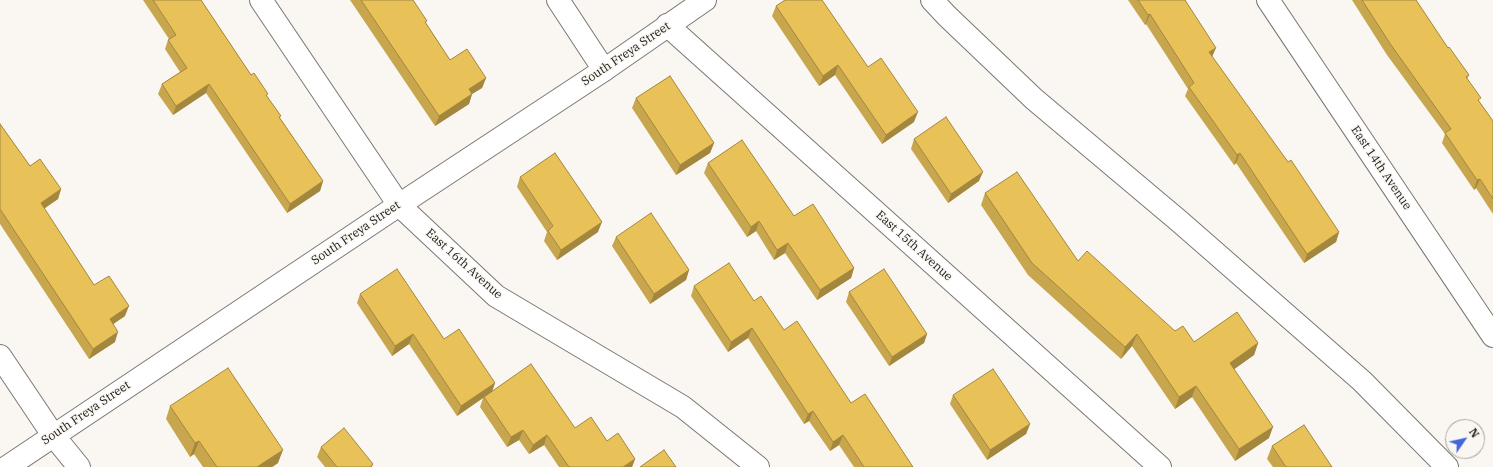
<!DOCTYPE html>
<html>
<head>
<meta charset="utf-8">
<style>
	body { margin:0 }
	#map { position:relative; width:1493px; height:467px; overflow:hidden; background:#faf7f2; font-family:"IBM Plex Serif",serif }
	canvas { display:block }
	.north { position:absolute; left:1445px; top:419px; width:40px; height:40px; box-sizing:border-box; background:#faf7f2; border:1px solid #a3a19d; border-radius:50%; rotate:56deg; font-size:11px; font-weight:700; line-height:16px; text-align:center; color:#21201e }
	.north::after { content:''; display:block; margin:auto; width:14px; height:18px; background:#4567da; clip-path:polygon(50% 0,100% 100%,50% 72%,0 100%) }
</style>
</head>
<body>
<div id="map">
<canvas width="1493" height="467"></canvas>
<div class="north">N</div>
</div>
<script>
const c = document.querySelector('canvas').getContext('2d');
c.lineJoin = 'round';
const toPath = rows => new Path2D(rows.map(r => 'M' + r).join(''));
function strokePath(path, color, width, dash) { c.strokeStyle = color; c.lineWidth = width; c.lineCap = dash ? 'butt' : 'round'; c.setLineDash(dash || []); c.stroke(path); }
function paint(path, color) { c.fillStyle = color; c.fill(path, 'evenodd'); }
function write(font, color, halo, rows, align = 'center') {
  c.font = font + ' "IBM Plex Serif",serif'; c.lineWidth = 3; c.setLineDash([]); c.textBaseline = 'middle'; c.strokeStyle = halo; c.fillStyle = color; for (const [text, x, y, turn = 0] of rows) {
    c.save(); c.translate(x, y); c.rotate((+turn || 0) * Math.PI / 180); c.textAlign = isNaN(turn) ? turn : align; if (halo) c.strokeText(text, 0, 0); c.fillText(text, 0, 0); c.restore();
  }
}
const minor = toPath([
	[261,0,399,205,496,296,683,407,758,467],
	[558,0,604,70],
	[932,0,947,16,1034,99,1179,221,1362,381,1447,467],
	[1268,0,1493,336],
	[667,25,1160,467],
	[0,356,53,435,79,467]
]);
const secondary = toPath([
	[7,467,399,205,604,70,705,0]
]);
strokePath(minor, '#7a7873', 24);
strokePath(secondary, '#7a7873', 24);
strokePath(minor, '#fff', 22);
strokePath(secondary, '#fff', 22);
paint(toPath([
	[143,0,201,0,251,75,267,96,280,118,323,181,320,191,287,213,206,93,173,115,158,94,162,84,180,72,165,49,168,40,169,39],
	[350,0,413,0,426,23,450,60,486,78,482,88,472,94,469,104,435,126],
	[1128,0,1185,0,1212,57,1288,162,1339,232,1336,242,1304,263,1236,163,1234,165,1185,96,1188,89,1146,24,1145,25],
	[1352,0,1416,0,1448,48,1469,75,1467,79,1479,101,1493,121,1493,214,1476,188,1474,190,1442,143,1445,134,1387,55],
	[776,6,868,67,914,122,882,144,835,75,819,86,772,16],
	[636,98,714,143,710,153,676,175,632,108],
	[0,124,30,166,61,189,58,199,44,209,94,285,125,316,113,324,115,342,89,359,0,224],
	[914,139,979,181,948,203,911,149],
	[708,163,794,216,854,268,851,278,817,300,785,253,774,260,756,231,747,237,704,173],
	[520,177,598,232,557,260,544,241,547,232,517,187],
	[985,193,1078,261,1175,331,1194,342,1258,343,1254,355,1234,369,1269,438,1235,461,1192,397,1175,409,1132,346,1121,359,1028,275,981,205],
	[616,237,689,270,686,280,650,304,612,246],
	[694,286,754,301,784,330,851,403,913,467,854,467,839,445,830,451,809,421,804,424,748,338,728,352,691,296],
	[849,292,927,334,924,343,889,366,846,302],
	[360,294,444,339,495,383,492,391,575,428,607,441,635,459,632,467,559,467,544,445,529,454,519,440,507,447,480,407,483,398,457,416,409,344,392,356,357,303],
	[953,395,1030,424,1026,434,987,460,950,404],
	[170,406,278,463,272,467,203,467,194,454,190,457,166,419],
	[1272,446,1332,467,1273,467,1267,459],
	[321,447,373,464,372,467,325,467,317,457]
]), '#c8a64d');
paint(toPath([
	[1150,14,1146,24,1145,25,1148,15],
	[1216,48,1212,57,1209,52],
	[838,65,835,75,819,86,823,76],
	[486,78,482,88,472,94,469,104,435,126,439,116,469,89],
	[209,84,206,93,173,115,176,106],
	[918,112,914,122,882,144,886,135],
	[714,143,710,153,676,175,680,165],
	[1240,153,1236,163,1234,165,1237,155],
	[983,172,979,181,948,203,951,194],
	[1480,179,1476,188,1474,190,1477,180],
	[323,181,320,191,287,213,290,204],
	[61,189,58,199,37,213,41,203],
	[759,221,756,231,747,237,751,227],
	[602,222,598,232,557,260,561,250],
	[1339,232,1336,242,1304,263,1307,254],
	[788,243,785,253,774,260,777,250],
	[854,268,851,278,817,300,820,290],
	[689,270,686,280,650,304,654,294],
	[129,306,125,316,106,329,110,319],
	[752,328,748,338,728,352,731,342],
	[118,332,115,342,89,359,93,349],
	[413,334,409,344,392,356,395,346],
	[927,334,924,343,889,366,892,357],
	[1137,334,1132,346,1121,359,1125,347],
	[1258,343,1254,355,1226,375,1230,363],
	[495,383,492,392,484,397,483,398,457,416,461,406],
	[1196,386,1192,397,1175,409,1179,397],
	[813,411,809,421,804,424,808,414],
	[1030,424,1026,434,987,460,990,450],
	[1273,427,1269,438,1235,461,1239,449],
	[523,430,519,440,507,447,511,437],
	[547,435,544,445,529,454,533,445],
	[843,435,839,445,830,451,833,442],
	[199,441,194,454,190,457,195,443],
	[283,450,278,463,272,467,257,467],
	[635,459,632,467,623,467]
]), '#a3873e');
const building = toPath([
	[153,0,201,0,251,75,254,73,268,94,266,95,281,116,279,117,323,181,290,204,209,84,176,106,162,84,187,68,168,40,176,35,153,0],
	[361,0,413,0,427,21,425,22,450,60,467,49,486,78,469,89,472,94,439,116,361,0],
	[785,0,822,0,868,67,881,58,918,112,886,135,838,65,823,76,776,6,785,0],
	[1138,0,1185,0,1216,48,1209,52,1288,162,1291,160,1339,232,1307,254,1240,153,1237,155,1189,87,1194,83,1150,14,1148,15,1138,0],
	[1362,0,1416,0,1448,48,1449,47,1469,75,1466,77,1481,98,1478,100,1493,121,1493,199,1480,179,1477,180,1445,133,1451,129,1391,45,1362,0],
	[670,76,714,143,680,165,636,98,670,76],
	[946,117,983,172,951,194,914,139,946,117],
	[0,124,30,166,40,159,61,189,41,203,94,285,109,276,129,306,110,319,118,332,93,349,0,209,0,124],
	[742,140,794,216,813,204,854,268,820,290,788,243,777,250,759,221,751,227,708,163,742,140],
	[555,153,602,222,561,250,548,231,553,226,520,177,555,153],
	[1017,172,1078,261,1087,251,1175,331,1183,326,1194,342,1237,312,1258,343,1230,363,1273,427,1239,449,1196,386,1179,397,1137,334,1125,347,1032,263,985,193,1017,172],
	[651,213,689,270,654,294,616,237,651,213],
	[729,263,754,301,761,296,784,330,797,321,851,403,865,394,913,467,864,467,843,435,833,442,813,411,808,414,752,328,731,342,694,286,729,263],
	[397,269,444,339,459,329,495,383,461,406,413,334,395,346,360,294,397,269],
	[884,269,927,334,892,357,849,292,884,269],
	[531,364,575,428,591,417,607,441,618,433,635,459,623,467,569,467,547,435,533,445,523,430,511,437,484,397,531,364],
	[228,368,283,450,257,467,217,467,199,441,195,443,170,406,228,368],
	[993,369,1030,424,990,450,953,395,993,369],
	[1304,425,1332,467,1286,467,1272,446,1304,425],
	[344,428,373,464,370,467,337,467,321,447,344,428],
	[664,450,676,467,640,467,664,450]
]);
paint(building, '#e9c159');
strokePath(building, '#a3873e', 1);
write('12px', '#21201e', '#faf7f2', [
	["South Freya Street",626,54,-34],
	["East 14th Avenue",1381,168,56],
	["South Freya Street",356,233,-34],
	["East 15th Avenue",914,246,42],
	["East 16th Avenue",464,264,42],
	["South Freya Street",86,413,-34]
]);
</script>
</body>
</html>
